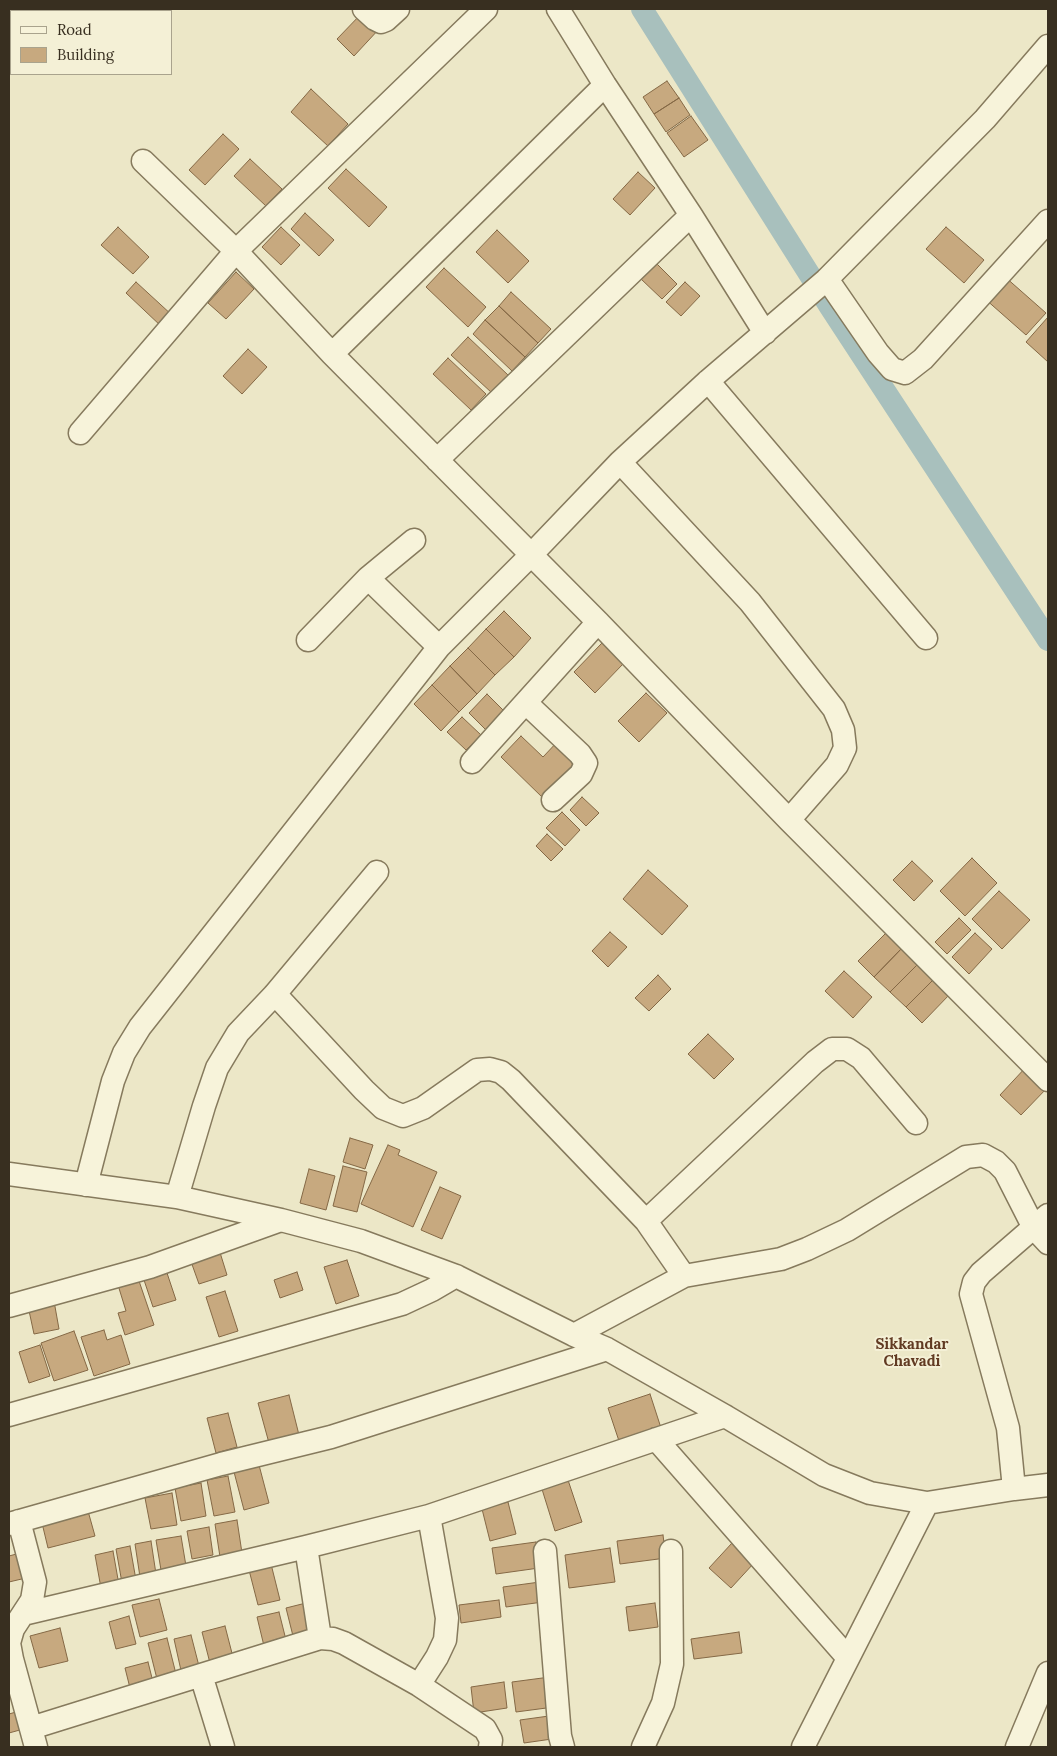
<!DOCTYPE html>
<html>
<head>
<meta charset="utf-8">
<style>
	body { margin:0 }
	#map { position:relative; width:1057px; height:1756px; overflow:hidden; background:#ece7c7; font-family:Lora,serif }
	canvas { display:block }
	.frame { position:absolute; inset:0; border:10px solid #382f20; pointer-events:none }
	.legend { position:absolute; left:10px; top:10px; width:162px; height:65px; box-sizing:border-box; background:#f4f0d6; border:1px solid #a9a38d; margin:0; padding:6px 9px; list-style:none; font-size:15px; color:#382f20 }
	.legend li { display:flex; align-items:center; gap:10px; height:25px }
	.legend b { width:25px; border:1px solid #a9a38d }
</style>
</head>
<body>
<div id="map">
<canvas width="1057" height="1756"></canvas>
<div class="frame"></div>
<ul class="legend">
<li><b style="height:6px;background:#f7f3da"></b>Road</li>
<li><b style="height:14px;background:#c7a97f"></b>Building</li>
</ul>
</div>
<script>
const c = document.querySelector('canvas').getContext('2d');
c.lineJoin = 'round';
const toPath = rows => new Path2D(rows.map(r => 'M' + r).join(''));
function strokePath(path, color, width, dash) { c.strokeStyle = color; c.lineWidth = width; c.lineCap = dash ? 'butt' : 'round'; c.setLineDash(dash || []); c.stroke(path); }
function paint(path, color) { c.fillStyle = color; c.fill(path, 'evenodd'); }
function write(font, color, halo, rows, align = 'center') {
  c.font = font + ' Lora,serif'; c.lineWidth = 4; c.setLineDash([]); c.textBaseline = 'middle'; c.strokeStyle = halo; c.fillStyle = color; for (const [text, x, y, turn = 0] of rows) {
    c.save(); c.translate(x, y); c.rotate((+turn || 0) * Math.PI / 180); c.textAlign = isNaN(turn) ? turn : align; if (halo) c.strokeText(text, 0, 0); c.fillText(text, 0, 0); c.restore();
  }
}
strokePath(toPath([
	[642,9,830,307,1048,640]
]), '#a8c0bd', 22);
const building = toPath([
	[363,12,380,28,354,56,337,39,363,12],
	[667,81,679,98,654,114,643,97,667,81],
	[311,89,348,124,328,146,291,112,311,89],
	[679,98,690,115,666,132,654,114,679,98],
	[691,116,708,140,684,157,667,133,691,116],
	[223,134,239,149,205,185,189,170,223,134],
	[250,159,282,189,266,206,234,176,250,159],
	[346,169,387,207,369,227,328,188,346,169],
	[638,172,655,188,630,215,613,199,638,172],
	[305,213,334,240,319,256,291,229,305,213],
	[118,227,149,257,133,274,101,245,118,227],
	[281,227,300,245,281,265,262,247,281,227],
	[946,227,984,260,964,283,926,249,946,227],
	[497,230,529,261,508,283,476,252,497,230],
	[656,263,677,284,662,299,641,279,656,263],
	[444,268,486,307,468,327,426,287,444,268],
	[236,272,254,289,226,319,208,303,236,272],
	[1004,276,1046,313,1026,335,984,298,1004,276],
	[136,282,173,316,162,327,126,293,136,282],
	[685,282,700,296,681,316,666,302,685,282],
	[511,292,551,329,538,343,499,306,511,292],
	[499,306,538,343,525,357,485,320,499,306],
	[1048,317,1048,362,1026,342,1048,317],
	[485,320,525,357,512,371,473,334,485,320],
	[468,337,508,375,492,393,451,355,468,337],
	[248,349,267,367,242,394,223,376,248,349],
	[448,358,486,394,471,410,433,374,448,358],
	[504,611,531,638,514,657,486,629,504,611],
	[486,629,514,657,495,675,468,648,486,629],
	[602,643,623,664,595,693,574,672,602,643],
	[468,648,495,675,477,694,450,666,468,648],
	[450,666,477,694,459,712,432,685,450,666],
	[432,685,459,712,441,731,414,704,432,685],
	[646,693,667,713,639,742,618,721,646,693],
	[487,694,504,711,486,730,469,713,487,694],
	[462,717,481,735,466,750,447,732,462,717],
	[521,736,543,757,559,740,580,761,544,799,501,757,521,736],
	[582,797,599,813,586,826,570,810,582,797],
	[562,812,580,830,565,846,546,828,562,812],
	[547,834,563,849,551,861,536,846,547,834],
	[972,858,997,883,965,916,940,891,972,858],
	[912,861,933,881,914,901,893,880,912,861],
	[648,870,688,906,662,935,623,899,648,870],
	[999,891,1030,920,1002,949,972,919,999,891],
	[959,918,971,930,947,954,935,942,959,918],
	[888,931,903,947,874,977,858,961,888,931],
	[610,932,627,947,608,967,592,951,610,932],
	[975,933,992,949,969,974,952,957,975,933],
	[903,947,920,962,890,992,874,977,903,947],
	[920,962,935,978,906,1007,890,992,920,962],
	[844,971,872,997,853,1018,825,991,844,971],
	[658,975,671,989,649,1011,635,998,658,975],
	[935,978,951,993,922,1023,906,1007,935,978],
	[708,1034,734,1059,714,1079,688,1054,708,1034],
	[1027,1066,1048,1087,1021,1115,1000,1095,1027,1066],
	[350,1138,373,1145,365,1169,343,1162,350,1138],
	[388,1145,400,1150,398,1155,437,1172,413,1227,361,1204,388,1145],
	[343,1166,367,1172,357,1212,333,1206,343,1166],
	[309,1169,335,1176,326,1210,300,1203,309,1169],
	[440,1187,461,1196,442,1239,421,1230,440,1187],
	[218,1246,227,1275,199,1284,189,1256,218,1246],
	[347,1260,359,1296,336,1304,324,1267,347,1260],
	[166,1270,176,1300,153,1307,143,1277,166,1270],
	[297,1272,303,1290,280,1298,274,1280,297,1272],
	[138,1278,154,1325,125,1335,118,1313,126,1311,118,1285,138,1278],
	[225,1291,238,1331,219,1337,206,1297,225,1291],
	[54,1301,59,1329,34,1334,28,1306,54,1301],
	[104,1330,107,1340,121,1335,130,1364,94,1376,81,1337,104,1330],
	[74,1331,88,1370,54,1381,41,1343,74,1331],
	[40,1345,50,1376,29,1383,19,1352,40,1345],
	[650,1394,662,1431,620,1444,608,1408,650,1394],
	[289,1395,299,1435,269,1443,258,1403,289,1395],
	[228,1413,237,1447,216,1453,207,1418,228,1413],
	[259,1465,269,1503,244,1510,234,1472,259,1465],
	[228,1476,235,1512,214,1516,207,1480,228,1476],
	[567,1477,582,1522,555,1531,541,1486,567,1477],
	[201,1483,206,1516,181,1521,175,1488,201,1483],
	[172,1493,177,1525,151,1529,145,1498,172,1493],
	[508,1502,516,1534,490,1541,482,1509,508,1502],
	[88,1511,95,1536,48,1548,42,1523,88,1511],
	[237,1520,242,1553,220,1557,215,1524,237,1520],
	[209,1527,213,1555,192,1559,187,1531,209,1527],
	[663,1535,666,1558,620,1564,617,1541,663,1535],
	[181,1536,187,1572,162,1576,156,1540,181,1536],
	[151,1541,156,1574,140,1577,135,1544,151,1541],
	[536,1542,539,1568,496,1574,492,1548,536,1542],
	[732,1543,754,1563,731,1588,709,1568,732,1543],
	[130,1546,136,1580,122,1583,116,1549,130,1546],
	[610,1548,615,1582,569,1588,565,1555,610,1548],
	[113,1551,119,1585,101,1588,95,1555,113,1551],
	[24,1552,30,1577,9,1582,9,1556,24,1552],
	[271,1564,280,1600,258,1605,249,1570,271,1564],
	[540,1582,543,1602,506,1607,503,1587,540,1582],
	[159,1599,167,1630,140,1637,132,1605,159,1599],
	[499,1600,501,1617,461,1623,459,1605,499,1600],
	[306,1603,314,1635,294,1640,286,1608,306,1603],
	[655,1603,658,1627,629,1631,626,1607,655,1603],
	[279,1612,286,1640,264,1646,257,1617,279,1612],
	[129,1616,136,1644,116,1649,109,1622,129,1616],
	[225,1626,234,1661,211,1667,202,1632,225,1626],
	[60,1628,68,1661,39,1668,30,1636,60,1628],
	[739,1632,742,1653,694,1659,691,1639,739,1632],
	[191,1635,200,1670,182,1675,174,1639,191,1635],
	[167,1638,177,1678,158,1683,148,1643,167,1638],
	[148,1662,153,1682,130,1688,125,1668,148,1662],
	[550,1677,554,1707,516,1712,512,1682,550,1677],
	[504,1682,507,1708,474,1713,471,1687,504,1682],
	[23,1710,27,1728,9,1733,9,1714,23,1710],
	[549,1716,552,1739,524,1743,520,1720,549,1716]
]);
paint(building, '#c7a97f');
strokePath(building, '#846845', 1);
const minor = toPath([
	[364,9,375,19,381,22,386,20,398,9],
	[486,9,236,251,332,354,598,622,789,820,1048,1080],
	[558,9,605,85,691,215,765,333],
	[827,279,878,353,892,369,905,373,923,359,1048,221],
	[332,354,605,85],
	[708,381,926,638],
	[80,433,236,251,143,161],
	[437,460,691,215],
	[620,462,750,602,834,709,843,730,845,748,837,765,789,820],
	[368,578,439,647],
	[308,640,368,578,414,540],
	[526,703,580,754,586,763,581,774,553,800],
	[472,762,598,622],
	[275,994,364,1090,383,1108,403,1116,423,1108,477,1070,490,1069,501,1072,511,1080,646,1221,684,1276],
	[9,1174,177,1197,281,1220,361,1241,456,1276,574,1335,607,1349,725,1416,824,1475,870,1493,927,1503,1014,1489,1048,1485],
	[86,1185,113,1081,124,1053,140,1027,439,647,531,555,620,462,708,381,826,280,985,119,1048,46],
	[177,1197,204,1106,217,1068,238,1033,275,994,377,872],
	[646,1221,815,1062,832,1049,847,1049,861,1058,916,1123],
	[9,1306,150,1267,281,1220],
	[574,1335,684,1276,781,1259,807,1249,847,1230,966,1157,983,1155,996,1162,1005,1171,1034,1228,1048,1243],
	[9,1415,402,1304,432,1290,456,1276],
	[656,1439,848,1658],
	[1014,1489,1008,1428,971,1294,974,1282,981,1273,1048,1215],
	[19,1521,35,1582,32,1600,13,1629,9,1643,12,1659,36,1747],
	[9,1524,221,1464,331,1437,607,1349],
	[306,1547,320,1638],
	[545,1551,560,1736,563,1747],
	[23,1614,306,1547,429,1516,725,1416],
	[201,1675,223,1747],
	[419,1685,437,1657,445,1640,447,1618,429,1516],
	[31,1728,320,1638,333,1639,344,1643,419,1685,485,1729,491,1740,490,1747],
	[643,1747,663,1703,672,1664,671,1551],
	[803,1747,927,1503],
	[1017,1747,1048,1673]
]);
strokePath(minor, '#867a5d', 25);
strokePath(minor, '#f7f3da', 22);
write('bold 15px', '#613a22', '#f4f0d6', [
	["Sikkandar",912,1345],
	["Chavadi",912,1362]
]);
</script>
</body>
</html>
